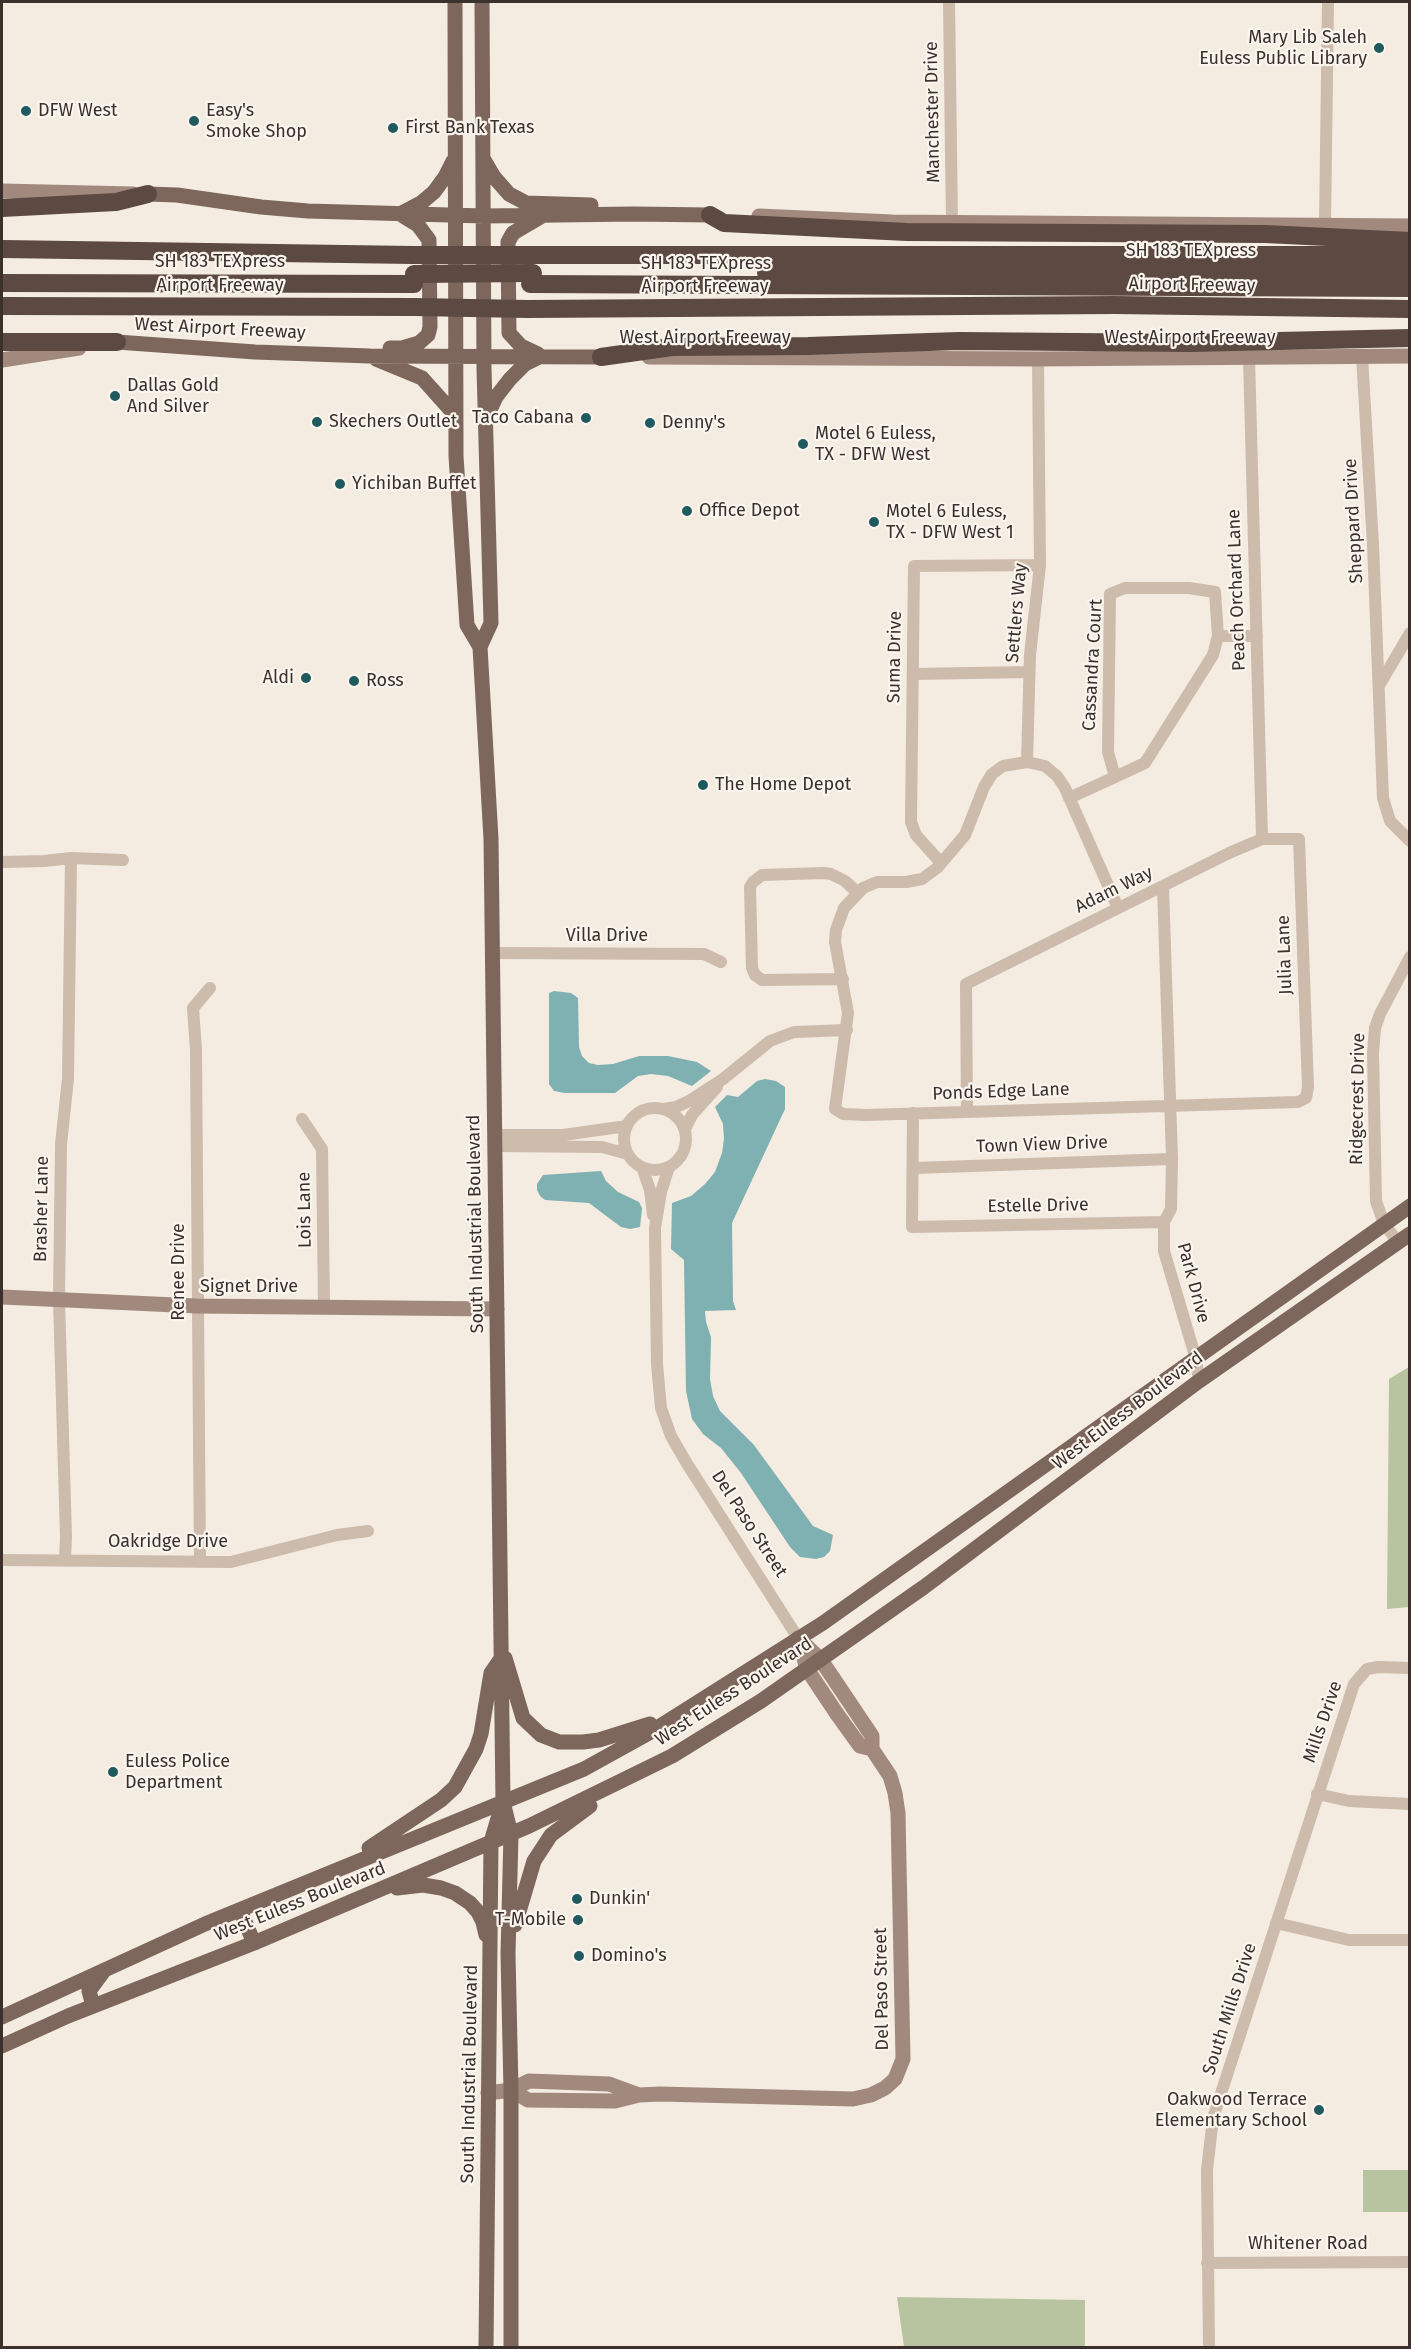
<!DOCTYPE html>
<html>
<head>
<meta charset="utf-8">
<style>
	body { margin:0 }
	#map { position:relative; width:1411px; height:2349px; overflow:hidden; background:#f4ebe1; font-family:"Fira Sans",sans-serif }
	canvas { display:block }
	.frame { position:absolute; inset:0; border:3px solid #3b302b; pointer-events:none }
</style>
</head>
<body>
<div id="map">
<canvas width="1411" height="2349"></canvas>
<div class="frame"></div>
</div>
<script>
const c = document.querySelector('canvas').getContext('2d');
c.lineJoin = 'round';
function paint(path, color) { c.fillStyle = color; c.fill(path, 'evenodd'); }
const toPath = rows => new Path2D(rows.map(r => 'M' + r).join(''));
function strokePath(path, color, width, dash) { c.strokeStyle = color; c.lineWidth = width; c.lineCap = dash ? 'butt' : 'round'; c.setLineDash(dash || []); c.stroke(path); }
function write(font, color, halo, rows, align = 'center') {
  c.font = font + ' "Fira Sans",sans-serif'; c.lineWidth = 4.5; c.setLineDash([]); c.textBaseline = 'middle'; c.strokeStyle = halo; c.fillStyle = color; for (const [text, x, y, turn = 0] of rows) {
    c.save(); c.translate(x, y); c.rotate((+turn || 0) * Math.PI / 180); c.textAlign = isNaN(turn) ? turn : align; if (halo) c.strokeText(text, 0, 0); c.fillText(text, 0, 0); c.restore();
  }
}
paint(toPath([
	[1409,1367,1409,1607,1387,1609,1389,1379],
	[1363,2170,1409,2170,1409,2212,1363,2212],
	[897,2297,1085,2300,1085,2347,904,2347]
]), '#b8c4a0');
paint(toPath([
	[554,991,571,993,578,998,579,1047,582,1056,589,1063,598,1065,613,1064,639,1056,668,1056,697,1062,711,1071,692,1086,668,1076,651,1074,638,1076,615,1093,565,1093,554,1091,549,1084,549,993],
	[765,1079,776,1081,785,1087,785,1109,732,1223,733,1301,736,1310,705,1311,706,1322,711,1337,710,1379,713,1396,720,1411,754,1445,813,1526,833,1535,830,1551,824,1557,816,1559,800,1557,790,1547,741,1473,721,1448,703,1434,692,1419,686,1391,684,1260,671,1249,672,1203,691,1196,705,1184,715,1172,722,1153,724,1139,723,1124,715,1107,727,1095,738,1097,757,1081],
	[601,1171,606,1181,618,1192,639,1202,642,1208,640,1227,630,1229,621,1227,589,1203,545,1200,540,1196,537,1190,537,1184,543,1175]
]), '#7fb0b2');
strokePath(toPath([
	[949,2,952,223],
	[1325,225,1328,2],
	[1362,356,1373,545,1383,798,1390,821,1410,841],
	[1218,636,1257,636],
	[913,674,1029,672],
	[1380,684,1410,633],
	[1027,762,1030,655,1040,565,1038,359],
	[1069,798,1115,777,1145,763,1213,655,1218,636,1215,592,1189,588,1125,588,1110,594,1108,752,1115,777],
	[2,862,44,861,71,858,123,860],
	[941,863,916,835,911,822,914,566,1040,565],
	[1163,887,1172,1159,1171,1209,1164,1222,1164,1251,1196,1359,1199,1381],
	[1118,908,1065,788,1057,776,1045,766,1027,762,1003,766,992,774,984,787,965,835,937,868,922,879,906,882,877,882,863,888,844,908,836,930,835,942,848,1013,835,1109,843,1114,866,1115,1298,1102,1306,1098,1308,1087,1299,839,1262,839],
	[492,953,704,954,721,962],
	[843,979,762,980,755,975,752,968,750,887,753,882,762,875,823,873,831,874,845,881,858,893],
	'624 1139a31 31 0 1 1 62 0a31 31 0 1 1-62 0Z',
	[664,1109,676,1107,689,1101,723,1079,770,1041,794,1032,847,1030],
	[967,1112,966,984,1229,853,1262,839,1249,358],
	[913,1113,912,1227,1164,1222],
	[302,1119,322,1149,324,1306],
	[685,1129,692,1115,717,1087],
	[495,1135,563,1135,627,1126],
	[495,1146,602,1147,628,1154],
	[642,1167,650,1190,653,1215],
	[669,1167,661,1192,655,1228,657,1364,661,1408,671,1436,686,1462,798,1638],
	[914,1168,1172,1159],
	[1398,1242,1384,1224,1376,1201,1373,1053,1375,1028,1380,1014,1410,957],
	[2,1560,231,1562,337,1535,368,1531],
	[65,1560,66,1537,59,1300,61,1144,68,1079,71,858],
	[200,1562,196,1050,193,1008,210,988],
	[1317,1794,1349,1801,1410,1804],
	[1276,1923,1349,1940,1410,1940],
	[1207,2263,1410,2262],
	[1209,2348,1207,2170,1213,2118,1354,1684,1367,1669,1378,1667,1410,1668]
]), '#cdbbac', 12);
strokePath(toPath([
	[2,191,133,194],
	[759,216,892,222,1410,226],
	[649,357,1038,359,1410,356],
	[2,360,79,348],
	[2,1297,197,1306,497,1309],
	[799,1641,807,1669,837,1714,860,1746,872,1749],
	[511,2090,528,2100,615,2101,639,2095,660,2094,853,2099,871,2095,885,2088,895,2079,903,2059,898,1813,895,1793,890,1776,872,1749,872,1736,821,1660,798,1638],
	[488,2093,511,2090,529,2081,609,2084,639,2095]
]), '#a18a7d', 15);
strokePath(toPath([
	[455,2,456,456,467,625,480,647,491,839,503,1802,511,1834,508,1954,511,2090,511,2348],
	[484,160,494,177,509,194,526,203,591,205],
	[148,194,177,195,261,207,308,211,484,216,634,214,710,215],
	[402,213,421,203,434,192,445,177,453,161],
	[117,342,255,352,370,356,601,357],
	[390,348,402,348,419,343,428,335,430,327,429,240,418,225,400,214],
	[538,354,521,346,509,333,508,242,513,233,542,216],
	[376,359,422,378,456,416],
	[488,414,496,397,510,379,525,364,541,356],
	[480,647,491,623,484,368,482,2],
	[505,1658,523,1718,541,1735,559,1742,583,1742,599,1740,650,1724],
	[369,1848,441,1800,455,1787,476,1749,481,1734,491,1673,500,1660],
	[397,1888,423,1885,441,1888,455,1893,470,1903,478,1912,483,1922,486,1935],
	[240,1910,254,1943],
	[515,1925,534,1861,551,1835,590,1806],
	[93,2006,89,1991,103,1972],
	[2,2017,205,1924,584,1769,649,1733,823,1623,1410,1206],
	[2,2046,68,2016,254,1943,529,1826,672,1756,761,1701,924,1587,1199,1381,1410,1234],
	[486,2348,491,1842,503,1802]
]), '#7d675c', 15);
strokePath(toPath([
	[2,208,116,202,148,194],
	[710,215,724,223,907,232,1265,234,1410,241],
	[2,249,413,255],
	[533,255,1410,255],
	[766,273,1410,271],
	[2,283,414,284],
	[530,284,1410,288],
	[2,306,414,307],
	[528,309,1115,305,1410,309],
	[2,342,117,342],
	[601,357,672,347,808,346,959,341,1191,343,1410,338]
]), '#5c4a42', 18);
strokePath(toPath([
	[413,255,533,255],
	[414,274,533,273],
	[414,307,528,309]
]), '#5c4a42', 18);
for (const [x, y, r, color] of [
	[1379,48,6,"#1f5a5e"],
	[26,111,6,"#1f5a5e"],
	[194,121,6,"#1f5a5e"],
	[393,128,6,"#1f5a5e"],
	[115,396,6,"#1f5a5e"],
	[586,418,6,"#1f5a5e"],
	[317,422,6,"#1f5a5e"],
	[650,423,6,"#1f5a5e"],
	[803,444,6,"#1f5a5e"],
	[340,484,6,"#1f5a5e"],
	[687,511,6,"#1f5a5e"],
	[874,522,6,"#1f5a5e"],
	[306,678,6,"#1f5a5e"],
	[354,681,6,"#1f5a5e"],
	[703,785,6,"#1f5a5e"],
	[113,1772,6,"#1f5a5e"],
	[577,1899,6,"#1f5a5e"],
	[578,1920,6,"#1f5a5e"],
	[579,1956,6,"#1f5a5e"],
	[1319,2110,6,"#1f5a5e"]
]) { const dot = new Path2D(); dot.arc(x, y, r, 0, 2 * Math.PI); c.fillStyle = color; c.fill(dot); strokePath(dot, '#fbf5ee', 2); }
write('18px', '#3b302b', '#fbf5ee', [
	["Mary Lib Saleh",1367,38,"right"],
	["Euless Public Library",1367,59,"right"],
	["DFW West",38,111],
	["Easy's",206,111],
	["Smoke Shop",206,132],
	["First Bank Texas",405,128],
	["Dallas Gold",127,386],
	["And Silver",127,407],
	["Taco Cabana",574,418,"right"],
	["Skechers Outlet",329,422],
	["Denny's",662,423],
	["Motel 6 Euless,",815,434],
	["TX - DFW West",815,455],
	["Yichiban Buffet",352,484],
	["Office Depot",699,511],
	["Motel 6 Euless,",886,512],
	["TX - DFW West 1",886,533],
	["Aldi",294,678,"right"],
	["Ross",366,681],
	["The Home Depot",715,785],
	["Euless Police",125,1762],
	["Department",125,1783],
	["Dunkin'",589,1899],
	["T-Mobile",566,1920,"right"],
	["Domino's",591,1956],
	["Oakwood Terrace",1307,2100,"right"],
	["Elementary School",1307,2121,"right"]
], 'left');
write('18px', '#3b302b', '#fbf5ee', [
	["Manchester Drive",933,112,-91],
	["SH 183 TEXpress",1191,251],
	["SH 183 TEXpress",220,262],
	["SH 183 TEXpress",706,264],
	["Airport Freeway",1192,285,1],
	["Airport Freeway",220,286],
	["Airport Freeway",705,287],
	["West Airport Freeway",220,329,3],
	["West Airport Freeway",705,338],
	["West Airport Freeway",1190,338],
	["Sheppard Drive",1354,521,-93],
	["Peach Orchard Lane",1237,590,-92],
	["Settlers Way",1017,613,-85],
	["Suma Drive",895,657,-89],
	["Cassandra Court",1093,665,-87],
	["Adam Way",1114,890,-26],
	["Villa Drive",607,936],
	["Julia Lane",1285,955,-92],
	["Ponds Edge Lane",1001,1092,-2],
	["Ridgecrest Drive",1358,1099,-89],
	["Town View Drive",1042,1145,-2],
	["Estelle Drive",1038,1206,-1],
	["Brasher Lane",42,1209,-89],
	["Lois Lane",305,1210,-91],
	["South Industrial Boulevard",476,1224,-91],
	["Renee Drive",179,1272,-90],
	["Park Drive",1193,1283,75],
	["Signet Drive",249,1287],
	["West Euless Boulevard",1128,1411,-37],
	["Del Paso Street",749,1524,57],
	["Oakridge Drive",168,1542],
	["West Euless Boulevard",734,1692,-33],
	["Mills Drive",1323,1722,-71],
	["West Euless Boulevard",300,1902,-22],
	["Del Paso Street",882,1989,-91],
	["South Mills Drive",1230,2009,-72],
	["South Industrial Boulevard",470,2074,-89],
	["Whitener Road",1308,2244]
]);
</script>
</body>
</html>
